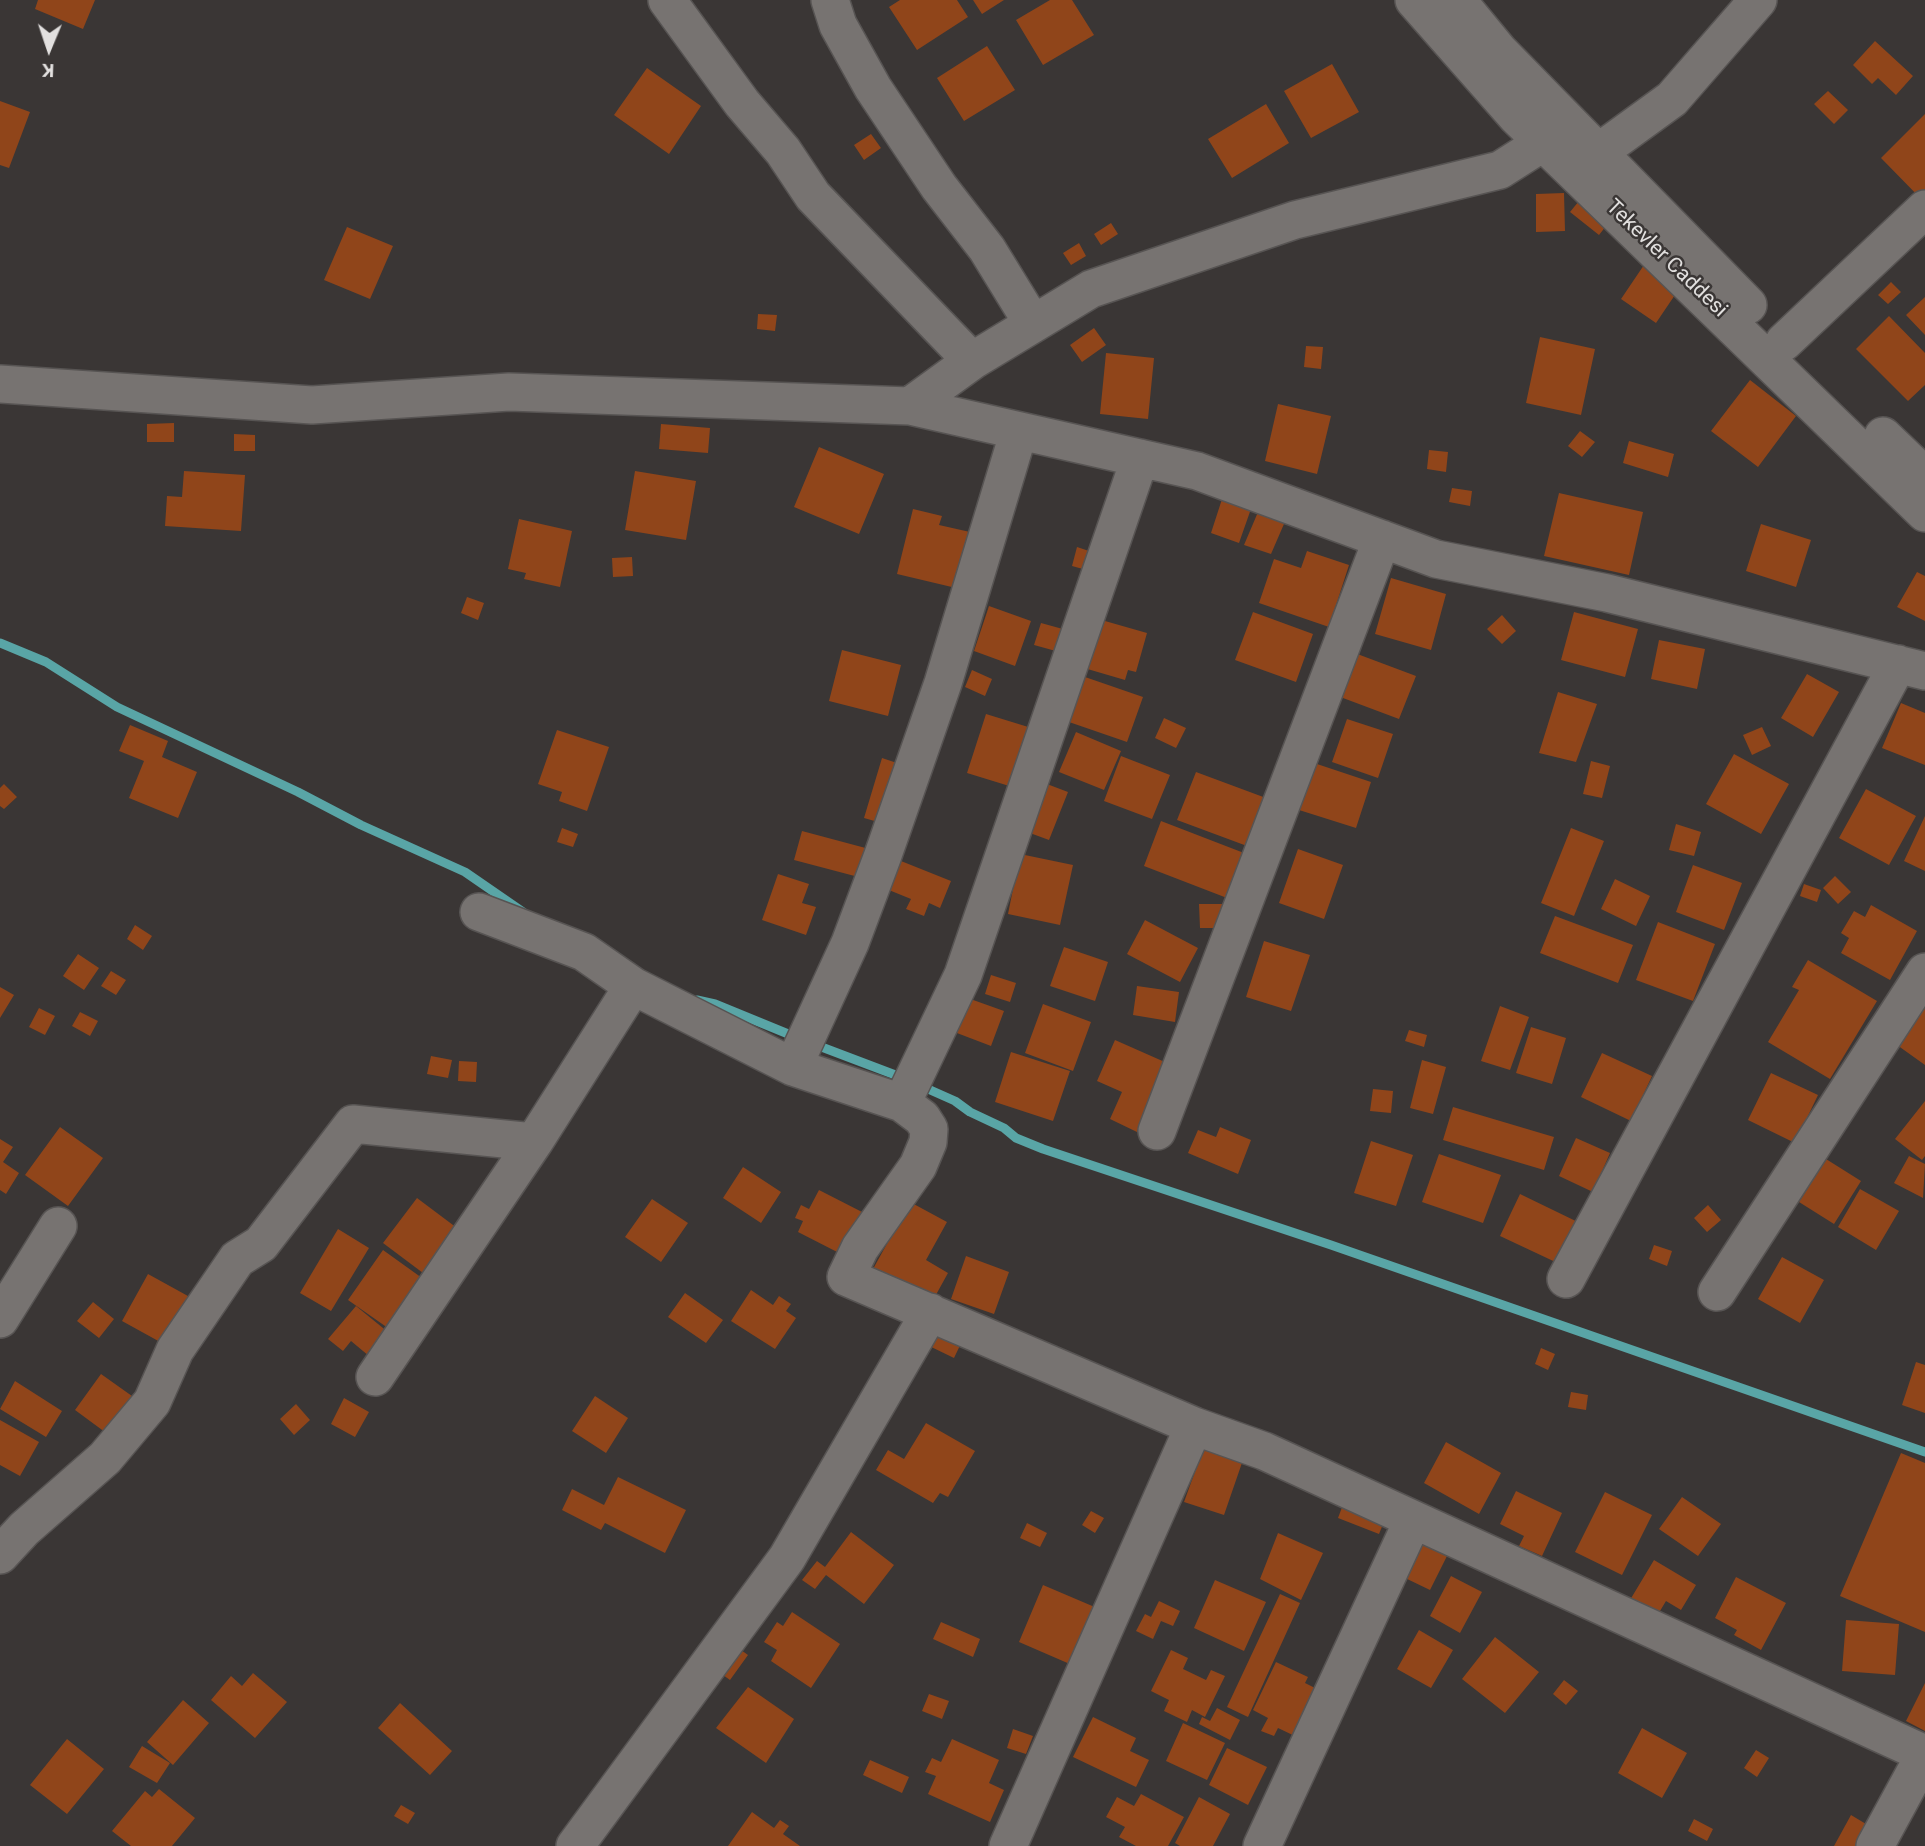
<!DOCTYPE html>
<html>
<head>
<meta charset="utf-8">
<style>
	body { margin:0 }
	#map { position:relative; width:1925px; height:1846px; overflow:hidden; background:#3a3635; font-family:Roboto,sans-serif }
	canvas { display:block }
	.north { position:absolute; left:14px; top:14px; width:70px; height:70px; -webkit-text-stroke:5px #3a3635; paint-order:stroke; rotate:182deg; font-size:19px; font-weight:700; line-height:28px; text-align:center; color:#e2e0df }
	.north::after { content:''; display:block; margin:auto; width:24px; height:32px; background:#e2e0df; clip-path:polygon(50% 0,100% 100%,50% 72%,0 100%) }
</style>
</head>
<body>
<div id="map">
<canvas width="1925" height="1846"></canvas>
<div class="north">K</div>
</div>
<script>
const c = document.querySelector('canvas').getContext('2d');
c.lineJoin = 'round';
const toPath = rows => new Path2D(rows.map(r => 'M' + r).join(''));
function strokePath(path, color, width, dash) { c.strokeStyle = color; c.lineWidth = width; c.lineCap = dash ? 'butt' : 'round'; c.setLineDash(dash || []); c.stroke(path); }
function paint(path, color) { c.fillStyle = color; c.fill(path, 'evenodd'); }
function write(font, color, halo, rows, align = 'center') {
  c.font = font + ' Roboto,sans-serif'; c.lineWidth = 5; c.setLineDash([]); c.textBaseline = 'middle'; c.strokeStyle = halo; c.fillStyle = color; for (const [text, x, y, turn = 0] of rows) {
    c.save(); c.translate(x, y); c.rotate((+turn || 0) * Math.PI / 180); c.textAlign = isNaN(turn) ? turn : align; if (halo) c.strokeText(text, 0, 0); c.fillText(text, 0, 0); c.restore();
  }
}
strokePath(toPath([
	[0,643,46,662,117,707,298,792,361,825,465,872,523,912],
	[697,1000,715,1004,798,1038],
	[811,1043,906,1079],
	[919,1085,955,1101,970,1112,1004,1128,1016,1138,1043,1149,1331,1245,1925,1452]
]), '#59a5a6', 9);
paint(toPath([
	[38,0,95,0,83,29,35,9],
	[900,0,957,0,968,17,917,50,889,7],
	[973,0,1004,0,982,14],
	[1050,0,1072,0,1094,35,1043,65,1016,20],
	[1875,41,1913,76,1896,95,1878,78,1872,84,1853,65],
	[987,46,1015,90,964,121,937,78],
	[1332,64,1359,112,1311,138,1284,91],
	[647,68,701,106,669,154,614,115],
	[1828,91,1848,110,1834,124,1814,104],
	[0,101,30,112,9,168,0,165],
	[1266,104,1289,143,1232,178,1208,139],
	[1925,114,1925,203,1881,158],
	[871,134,881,148,864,160,854,145],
	[1588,190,1617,212,1599,235,1570,212],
	[1564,193,1565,231,1536,232,1536,194],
	[1111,223,1118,234,1101,245,1094,234],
	[347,227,393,246,370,299,324,280],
	[1079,243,1086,256,1071,265,1063,253],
	[1646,262,1681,286,1656,323,1621,299],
	[1891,282,1901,292,1888,304,1878,295],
	[1925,297,1925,335,1906,315],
	[758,314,777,315,775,331,757,329],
	[1889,316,1925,353,1925,385,1908,401,1856,349],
	[1094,328,1106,345,1082,362,1070,345],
	[1540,337,1595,349,1581,415,1526,403],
	[1306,346,1323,347,1321,369,1304,367],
	[1106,353,1154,358,1148,419,1100,414],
	[1750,380,1796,416,1758,467,1711,431],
	[1278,404,1331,416,1317,474,1265,461],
	[174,423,174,442,147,442,147,424],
	[661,424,710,428,708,453,659,449],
	[1580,431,1595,442,1582,457,1568,446],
	[234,434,255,435,255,451,234,451],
	[1629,441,1674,454,1668,477,1623,463],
	[819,447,884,474,859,534,794,507],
	[1429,450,1448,452,1446,472,1427,469],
	[184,471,245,475,241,531,165,526,167,496,182,497],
	[635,471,696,481,686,540,625,530],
	[1452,488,1472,491,1470,506,1449,502],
	[1559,493,1643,512,1629,575,1544,556],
	[1223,496,1252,506,1239,543,1211,533],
	[1261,505,1287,517,1271,554,1244,545],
	[913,509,942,516,939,525,970,532,956,588,897,574],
	[519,519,572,531,560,587,524,579,526,573,508,569],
	[1761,524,1811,540,1796,587,1746,571],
	[1077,547,1095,553,1090,571,1072,566],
	[1307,551,1349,565,1329,627,1259,603,1274,559,1301,568],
	[632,557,633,576,613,577,612,558],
	[1917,572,1925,576,1925,621,1897,607],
	[1391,578,1446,594,1431,650,1375,634],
	[467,597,484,603,478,620,461,613],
	[989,606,1031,621,1015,666,974,651],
	[1253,612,1313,634,1296,682,1235,660],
	[1574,612,1638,629,1625,677,1561,660],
	[1502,615,1516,631,1502,644,1487,629],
	[1098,619,1147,633,1136,672,1128,670,1125,680,1084,668],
	[1041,623,1070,631,1063,653,1034,645],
	[1659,640,1705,649,1697,689,1651,679],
	[842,650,901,665,888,716,829,701],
	[1352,652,1416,676,1399,719,1335,695],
	[972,670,992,679,985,696,965,687],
	[1807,674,1839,692,1813,737,1781,718],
	[1085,677,1143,697,1127,742,1069,722],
	[1558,692,1597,704,1576,762,1539,753],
	[1901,703,1925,713,1925,765,1882,748],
	[986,714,1038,730,1019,789,967,773],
	[1164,718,1186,728,1176,748,1155,738],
	[1347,719,1393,734,1378,778,1332,762],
	[130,725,168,741,162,757,197,772,178,818,129,798,144,761,119,751],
	[1762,727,1771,746,1752,755,1743,735],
	[557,730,609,747,587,811,559,801,562,792,538,784],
	[1076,732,1121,751,1104,790,1059,772],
	[1734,754,1789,784,1761,834,1706,804],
	[1121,756,1170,775,1152,819,1104,801],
	[882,758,903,765,885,824,864,818],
	[1591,761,1610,766,1602,798,1583,794],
	[1314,763,1371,782,1356,828,1299,810],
	[1196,772,1266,798,1247,846,1177,820],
	[1039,781,1068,792,1049,840,1019,829],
	[4,784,17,797,4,809,0,806,0,788],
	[1866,789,1916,816,1889,865,1839,838],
	[1925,816,1925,871,1904,861],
	[1161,821,1244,853,1227,898,1144,866],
	[1676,824,1701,832,1694,856,1669,850],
	[562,828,578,834,573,847,557,842],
	[1571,828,1604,841,1574,916,1541,903],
	[802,831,873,850,866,879,794,860],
	[1298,849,1343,865,1324,919,1279,903],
	[1020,854,1073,865,1060,925,1008,914],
	[891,857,951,881,940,908,929,903,924,916,906,909,911,899,879,886],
	[1693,865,1742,883,1724,930,1676,912],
	[778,874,809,884,802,903,816,907,806,935,762,920],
	[1835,876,1851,892,1838,904,1823,888],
	[1615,879,1650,896,1636,926,1601,909],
	[1804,884,1821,890,1817,902,1800,896],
	[1199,904,1223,904,1224,928,1200,928],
	[1871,905,1917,931,1890,980,1841,953,1849,938,1841,933,1854,911,1865,917],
	[1555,916,1633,945,1618,983,1540,953],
	[1145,920,1198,948,1180,982,1127,954],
	[1658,922,1715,944,1693,1001,1636,980],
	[135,925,152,936,143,950,127,939],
	[1264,941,1310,955,1291,1011,1246,997],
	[1064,947,1108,962,1095,1001,1050,986],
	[78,954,99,968,84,990,63,976],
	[1808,960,1877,1001,1830,1079,1768,1042,1799,990,1792,987],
	[111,971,126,980,116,995,101,986],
	[991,975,1016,983,1010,1002,985,994],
	[1137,986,1179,992,1175,1022,1133,1015],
	[0,987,14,995,0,1018],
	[962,996,1004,1011,991,1046,949,1030],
	[1925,998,1925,1065,1890,1040],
	[1043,1004,1091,1022,1073,1071,1025,1053],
	[1500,1006,1529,1017,1510,1070,1481,1061],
	[39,1008,55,1016,45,1035,29,1027],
	[80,1012,98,1021,90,1036,72,1026],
	[1531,1027,1566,1038,1552,1084,1516,1073],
	[1409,1030,1427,1035,1424,1047,1405,1041],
	[1115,1040,1167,1063,1137,1132,1110,1119,1122,1092,1097,1081],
	[1011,1052,1070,1071,1053,1121,995,1102],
	[1602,1053,1652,1076,1631,1121,1581,1097],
	[431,1056,452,1060,448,1078,427,1074],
	[1422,1060,1446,1067,1433,1114,1410,1108],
	[459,1061,477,1062,476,1082,458,1081],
	[1771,1073,1818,1095,1795,1143,1748,1120],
	[1373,1089,1393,1091,1391,1113,1370,1111],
	[1925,1101,1925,1156,1922,1160,1895,1139],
	[1453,1107,1554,1137,1544,1170,1443,1140],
	[60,1127,103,1158,68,1206,25,1175],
	[1220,1127,1251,1140,1238,1174,1188,1153,1198,1130,1216,1137],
	[1576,1138,1610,1153,1593,1192,1559,1176],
	[0,1139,13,1147,3,1162,19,1173,6,1194,0,1190],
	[1371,1141,1413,1155,1396,1206,1354,1193],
	[1439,1154,1501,1175,1483,1223,1422,1202],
	[1909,1156,1925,1164,1923,1198,1894,1183],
	[1826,1159,1861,1181,1834,1224,1799,1202],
	[743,1167,781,1192,761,1223,723,1198],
	[1860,1189,1899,1211,1876,1250,1838,1227],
	[819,1190,864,1213,843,1255,798,1232,803,1221,795,1218,801,1205,809,1209],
	[1520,1194,1586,1226,1566,1267,1500,1236],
	[417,1198,465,1234,431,1279,383,1243],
	[652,1199,688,1223,661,1262,625,1237],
	[910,1202,947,1222,926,1260,948,1273,932,1302,873,1269],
	[1708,1205,1721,1220,1707,1232,1694,1218],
	[338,1229,369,1248,331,1311,300,1293],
	[1654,1245,1672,1251,1667,1266,1649,1259],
	[383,1250,429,1283,395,1333,348,1300],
	[966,1256,1009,1272,994,1314,951,1299],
	[1782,1257,1824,1280,1800,1323,1758,1299],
	[148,1274,197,1301,171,1348,122,1321],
	[751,1290,773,1305,779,1296,791,1304,786,1311,796,1318,775,1349,731,1321],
	[685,1293,723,1320,706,1343,668,1317],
	[93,1302,114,1319,99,1338,77,1321],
	[356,1306,394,1337,375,1361,351,1341,343,1351,328,1339],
	[933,1320,965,1335,954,1358,923,1343],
	[1541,1348,1555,1354,1548,1370,1535,1364],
	[1916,1362,1925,1365,1925,1413,1902,1405],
	[101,1374,139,1401,113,1438,75,1410],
	[15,1381,62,1411,46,1437,0,1409],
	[1571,1392,1588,1395,1586,1410,1568,1407],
	[595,1396,628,1418,606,1453,572,1431],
	[344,1398,369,1412,355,1437,331,1424],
	[296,1404,310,1420,294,1435,280,1419],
	[0,1420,39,1442,20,1476,0,1465],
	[926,1423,975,1451,948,1497,940,1493,933,1503,876,1470,888,1450,904,1459],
	[1446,1442,1501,1473,1479,1514,1424,1483],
	[1205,1444,1244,1457,1224,1515,1184,1502],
	[1901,1453,1925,1463,1925,1632,1840,1596],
	[618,1477,686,1510,665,1553,605,1523,601,1530,562,1510,572,1489,604,1505],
	[1516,1491,1562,1513,1542,1556,1519,1546,1524,1536,1500,1524],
	[1605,1492,1652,1515,1622,1575,1575,1552],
	[1682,1497,1721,1524,1698,1556,1659,1529],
	[1344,1502,1386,1517,1379,1534,1338,1518],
	[1091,1511,1104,1518,1095,1533,1082,1525],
	[1027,1523,1047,1533,1040,1547,1020,1538],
	[851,1532,894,1565,864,1604,826,1575,815,1589,802,1580,817,1561,825,1567],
	[1278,1533,1323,1553,1301,1600,1260,1579],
	[1423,1537,1450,1550,1430,1590,1403,1577],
	[1654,1560,1696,1585,1681,1610,1666,1601,1657,1616,1630,1600],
	[1451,1576,1482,1592,1460,1633,1430,1616],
	[1736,1577,1786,1603,1761,1650,1734,1635,1737,1630,1715,1618],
	[1215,1580,1266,1602,1244,1651,1194,1628],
	[1043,1585,1104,1611,1079,1668,1019,1642],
	[1280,1594,1300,1603,1248,1717,1227,1707],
	[1159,1601,1180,1611,1173,1626,1161,1621,1153,1639,1136,1631,1145,1614,1151,1617],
	[792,1612,840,1644,811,1688,771,1661,777,1650,764,1642,777,1622,783,1626],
	[1846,1620,1899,1624,1895,1675,1842,1671],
	[941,1622,980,1639,973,1657,933,1639],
	[1419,1630,1453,1650,1431,1688,1397,1669],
	[1495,1637,1539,1672,1505,1713,1462,1679],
	[734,1645,748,1655,730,1680,716,1670],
	[1171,1650,1188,1658,1183,1669,1206,1680,1211,1670,1225,1676,1205,1717,1192,1710,1187,1722,1164,1711,1169,1700,1151,1691],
	[1276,1662,1308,1677,1305,1683,1321,1691,1299,1738,1278,1728,1274,1736,1261,1731,1268,1718,1253,1710],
	[253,1673,287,1702,255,1738,211,1700,231,1676,242,1686],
	[1564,1680,1578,1691,1566,1705,1553,1694],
	[1925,1683,1925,1731,1906,1721],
	[748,1687,794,1719,766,1763,716,1728],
	[929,1694,949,1701,942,1719,922,1711],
	[183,1700,209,1723,173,1765,147,1742],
	[400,1703,452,1751,430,1775,378,1728],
	[1217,1708,1240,1720,1230,1740,1199,1724,1202,1717,1210,1721],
	[1093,1717,1136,1738,1130,1751,1149,1760,1136,1787,1073,1757],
	[1183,1723,1225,1743,1207,1780,1166,1761],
	[1642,1728,1687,1753,1662,1798,1618,1773],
	[1013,1729,1033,1736,1026,1754,1007,1748],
	[67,1739,104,1769,67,1814,30,1785],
	[952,1739,999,1760,989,1783,1004,1790,990,1822,928,1794,936,1776,925,1772,932,1758,941,1762],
	[142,1746,170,1763,157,1783,129,1767],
	[1227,1748,1267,1767,1248,1805,1209,1785],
	[1756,1750,1769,1758,1757,1777,1744,1768],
	[870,1760,909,1777,902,1793,863,1775],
	[159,1789,195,1818,172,1846,131,1846,112,1831,145,1791,152,1797],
	[1141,1794,1184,1817,1168,1846,1136,1846,1119,1837,1125,1827,1106,1817,1117,1797,1134,1806],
	[1199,1797,1230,1814,1213,1846,1180,1846,1175,1843],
	[401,1805,415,1813,408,1824,394,1816],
	[752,1812,774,1828,780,1820,789,1826,783,1834,800,1846,728,1846],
	[1851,1815,1876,1830,1867,1846,1834,1846],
	[1694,1819,1713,1829,1707,1841,1688,1831]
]), '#90451a');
const minor = toPath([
	[667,0,742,103,783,151,813,196,972,361],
	[830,0,838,25,873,88,939,187,987,249,1033,324],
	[1414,0,1517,117,1925,513],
	[1457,0,1499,51,1748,305],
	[1784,342,1925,209],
	[0,384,312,405,509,392,910,406,1197,471,1436,559,1607,593,1925,671],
	[910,406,972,361,1091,289,1295,220,1500,170,1544,142,1599,152,1672,99,1758,0],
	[1883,436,1925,476],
	[479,912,584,952,633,986,793,1067,902,1103,922,1118,929,1129,928,1142,918,1166,860,1248,846,1277,1194,1426,1008,1846],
	[793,1067,850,943,883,855,943,683,1019,431],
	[902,1103,963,975,1140,458],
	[1157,1131,1382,539],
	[1566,1279,1898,664],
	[1717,1292,1925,972],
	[0,1319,58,1226],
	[375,1377,534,1142],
	[1194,1426,1264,1451,1925,1754],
	[0,1555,24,1529,105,1458,152,1402,175,1350,237,1259,261,1244,353,1124,534,1142,633,986],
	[575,1846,787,1558,930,1312],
	[1262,1846,1413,1520],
	[1875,1846,1925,1754]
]);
strokePath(minor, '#575453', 40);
strokePath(minor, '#777371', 37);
write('21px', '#e2e0df', '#3a3635', [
	["Tekevler Caddesi",1666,259,44]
]);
</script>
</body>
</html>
